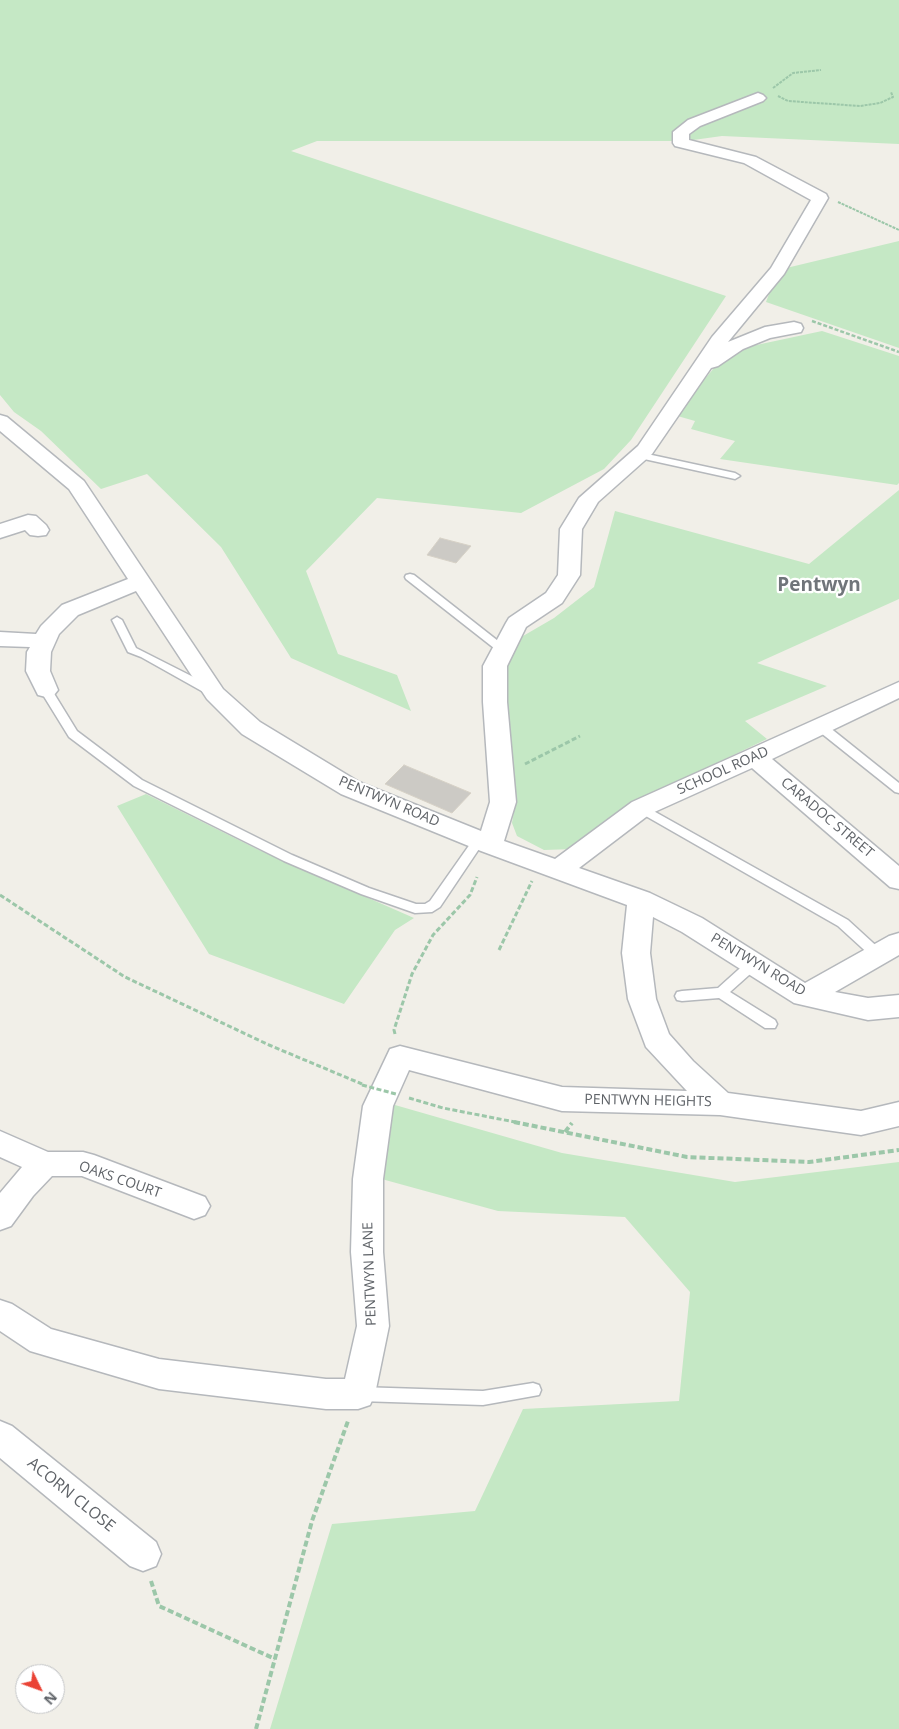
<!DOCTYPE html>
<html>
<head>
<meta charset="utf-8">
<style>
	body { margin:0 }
	#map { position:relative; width:899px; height:1729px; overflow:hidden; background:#f1efe8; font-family:"Open Sans",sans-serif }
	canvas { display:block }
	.north { position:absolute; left:15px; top:1664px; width:50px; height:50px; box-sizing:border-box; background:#fff; border:1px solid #bfc1c3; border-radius:50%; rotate:132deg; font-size:14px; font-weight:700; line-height:20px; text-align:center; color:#5f6368 }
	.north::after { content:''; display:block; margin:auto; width:18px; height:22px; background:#ea4335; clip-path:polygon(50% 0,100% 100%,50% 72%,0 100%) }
</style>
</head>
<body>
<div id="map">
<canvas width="899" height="1729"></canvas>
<div class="north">N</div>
</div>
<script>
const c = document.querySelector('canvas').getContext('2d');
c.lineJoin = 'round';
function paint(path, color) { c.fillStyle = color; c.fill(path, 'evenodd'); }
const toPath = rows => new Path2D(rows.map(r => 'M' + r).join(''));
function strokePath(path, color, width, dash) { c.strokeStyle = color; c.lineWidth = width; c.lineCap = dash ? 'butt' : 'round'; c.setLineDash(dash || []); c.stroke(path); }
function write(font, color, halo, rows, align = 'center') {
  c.font = font + ' "Open Sans",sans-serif'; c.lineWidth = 4.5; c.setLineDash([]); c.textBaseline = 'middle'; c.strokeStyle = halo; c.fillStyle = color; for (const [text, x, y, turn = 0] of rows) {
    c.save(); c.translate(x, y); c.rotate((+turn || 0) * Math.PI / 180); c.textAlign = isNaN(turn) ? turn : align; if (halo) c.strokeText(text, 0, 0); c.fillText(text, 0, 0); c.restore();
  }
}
paint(toPath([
	[0,0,899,0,899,144,722,136,686,141,317,141,291,151,726,296,631,440,604,469,521,513,377,498,306,571,338,654,397,675,411,711,291,658,221,547,147,474,101,489,41,431,14,412,0,395],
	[899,241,899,348,766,302,778,270],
	[822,331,899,356,899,483,897,485,720,459,735,441,691,429,695,421,674,415,720,361,747,347],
	[899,490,899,599,757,663,827,686,745,721,767,739,633,803,574,849,544,850,517,836,512,823,515,804,497,679,511,643,554,618,594,587,615,511,809,564],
	[146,794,259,850,414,918,395,930,344,1004,209,954,117,806],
	[388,1103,562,1153,735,1182,899,1162,899,1729,270,1729,332,1524,475,1511,523,1409,679,1401,690,1292,625,1217,498,1211,378,1178]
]), '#c5e8c5');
const building = toPath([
	[440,538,471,546,456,563,427,555,440,538],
	[404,765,471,793,452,813,385,784,404,765]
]);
paint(building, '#cccac5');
strokePath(building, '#d6d1c6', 1);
const lane = toPath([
	[638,452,735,473,740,476,735,479,635,457,633,455,638,452],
	[410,574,414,575,507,648,509,650,507,652,499,652,406,579,405,577,406,575,410,574],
	[117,617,122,620,136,648,215,688,217,691,215,694,207,694,141,657,128,652,112,620,117,617],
	[46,686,50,687,77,731,142,780,292,855,369,888,416,904,425,904,430,901,475,837,483,837,485,840,440,907,432,912,415,913,361,894,284,861,134,786,69,737,40,690,46,686],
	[820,722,824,723,899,783,899,793,895,792,816,729,814,726,816,723,820,722],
	[641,804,848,920,883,952,885,955,883,958,873,958,838,926,637,811,635,808,641,804],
	[753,959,758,961,760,964,758,967,730,992,775,1020,777,1024,775,1028,765,1028,719,998,682,1001,677,1000,675,996,677,992,682,991,718,988,748,961,753,959],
	[533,1383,539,1385,541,1390,539,1395,483,1405,359,1401,353,1399,351,1394,353,1389,359,1387,483,1391,533,1383]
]);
const street = toPath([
	[758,93,763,95,766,98,763,101,700,126,689,134,689,140,756,157,826,194,828,198,784,274,728,342,765,327,794,322,801,324,803,328,801,332,770,338,743,349,718,366,711,368,652,454,598,502,582,529,580,575,562,603,526,627,507,666,507,702,516,802,504,841,555,859,632,802,899,682,899,698,772,759,899,866,899,889,890,887,752,768,650,814,579,868,650,893,702,918,805,983,889,936,899,933,899,955,835,992,868,998,899,995,899,1017,868,1020,794,1003,682,932,653,917,650,953,656,999,669,1034,693,1061,728,1093,861,1111,899,1102,899,1126,861,1135,720,1115,562,1111,409,1070,393,1106,383,1179,383,1252,389,1326,375,1394,370,1405,358,1409,326,1409,159,1389,30,1351,0,1331,0,1300,12,1304,51,1329,159,1359,326,1379,345,1379,357,1326,351,1252,353,1179,363,1106,390,1049,400,1046,562,1087,687,1091,646,1047,628,999,622,953,627,905,481,851,341,794,242,734,207,699,136,591,78,615,59,634,51,652,50,671,58,690,54,695,46,697,38,695,26,671,27,652,30,647,0,646,0,632,36,634,41,626,62,605,128,579,69,489,0,431,0,415,7,417,84,481,223,689,260,722,359,782,481,831,490,802,483,702,483,666,506,623,509,618,546,593,558,575,560,529,579,498,638,446,712,337,771,268,811,200,744,163,675,146,673,143,673,132,688,120,758,93],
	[28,515,36,516,46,525,49,530,46,535,38,536,30,535,25,530,0,538,0,524,28,515],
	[0,1131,48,1152,83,1152,94,1155,205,1197,210,1206,205,1215,194,1219,82,1176,52,1176,33,1196,11,1226,0,1230,0,1193,22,1167,0,1157,0,1131],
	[0,1421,12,1426,156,1542,161,1554,156,1566,143,1571,130,1566,0,1458,0,1421]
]);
strokePath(lane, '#b5b8bc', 3);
strokePath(street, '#b5b8bc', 3);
strokePath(toPath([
	[773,88,793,73,821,70],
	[778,96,788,101,860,106,880,103,893,97,891,92],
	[838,202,899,230]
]), '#9cc7a9', 2, [3, 1]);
strokePath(toPath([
	[812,321,899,352]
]), '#9cc7a9', 2.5, [4, 2]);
strokePath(toPath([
	[525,764,580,736],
	[0,895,125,977,269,1045,362,1084],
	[499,950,532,881],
	[395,1034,394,1030,412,974,433,935,470,895,477,877],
	[409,1098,443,1108,520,1123]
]), '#9cc7a9', 3, [5, 2.5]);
strokePath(toPath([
	[514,1122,687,1157,809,1162,899,1150],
	[565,1132,572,1123],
	[151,1581,159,1606,275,1659],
	[256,1729,312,1521,348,1421]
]), '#9cc7a9', 4, [6, 3]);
paint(lane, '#fff');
paint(street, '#fff');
strokePath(toPath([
	[362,1085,396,1094]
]), '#9cc7a9', 3, [5, 2.5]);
write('14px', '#5f6368', '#fff', [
	["SCHOOL ROAD",723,771,-24],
	["PENTWYN ROAD",389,802,23],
	["CARADOC STREET",827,818,40],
	["PENTWYN ROAD",758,965,31],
	["PENTWYN HEIGHTS",648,1101,1],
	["OAKS COURT",120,1180,19],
	["PENTWYN LANE",370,1274,-92]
]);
write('16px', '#5f6368', '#fff', [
	["ACORN CLOSE",71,1495,39]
]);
write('bold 19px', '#70757a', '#fff', [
	["Pentwyn",819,586]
]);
</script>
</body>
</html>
